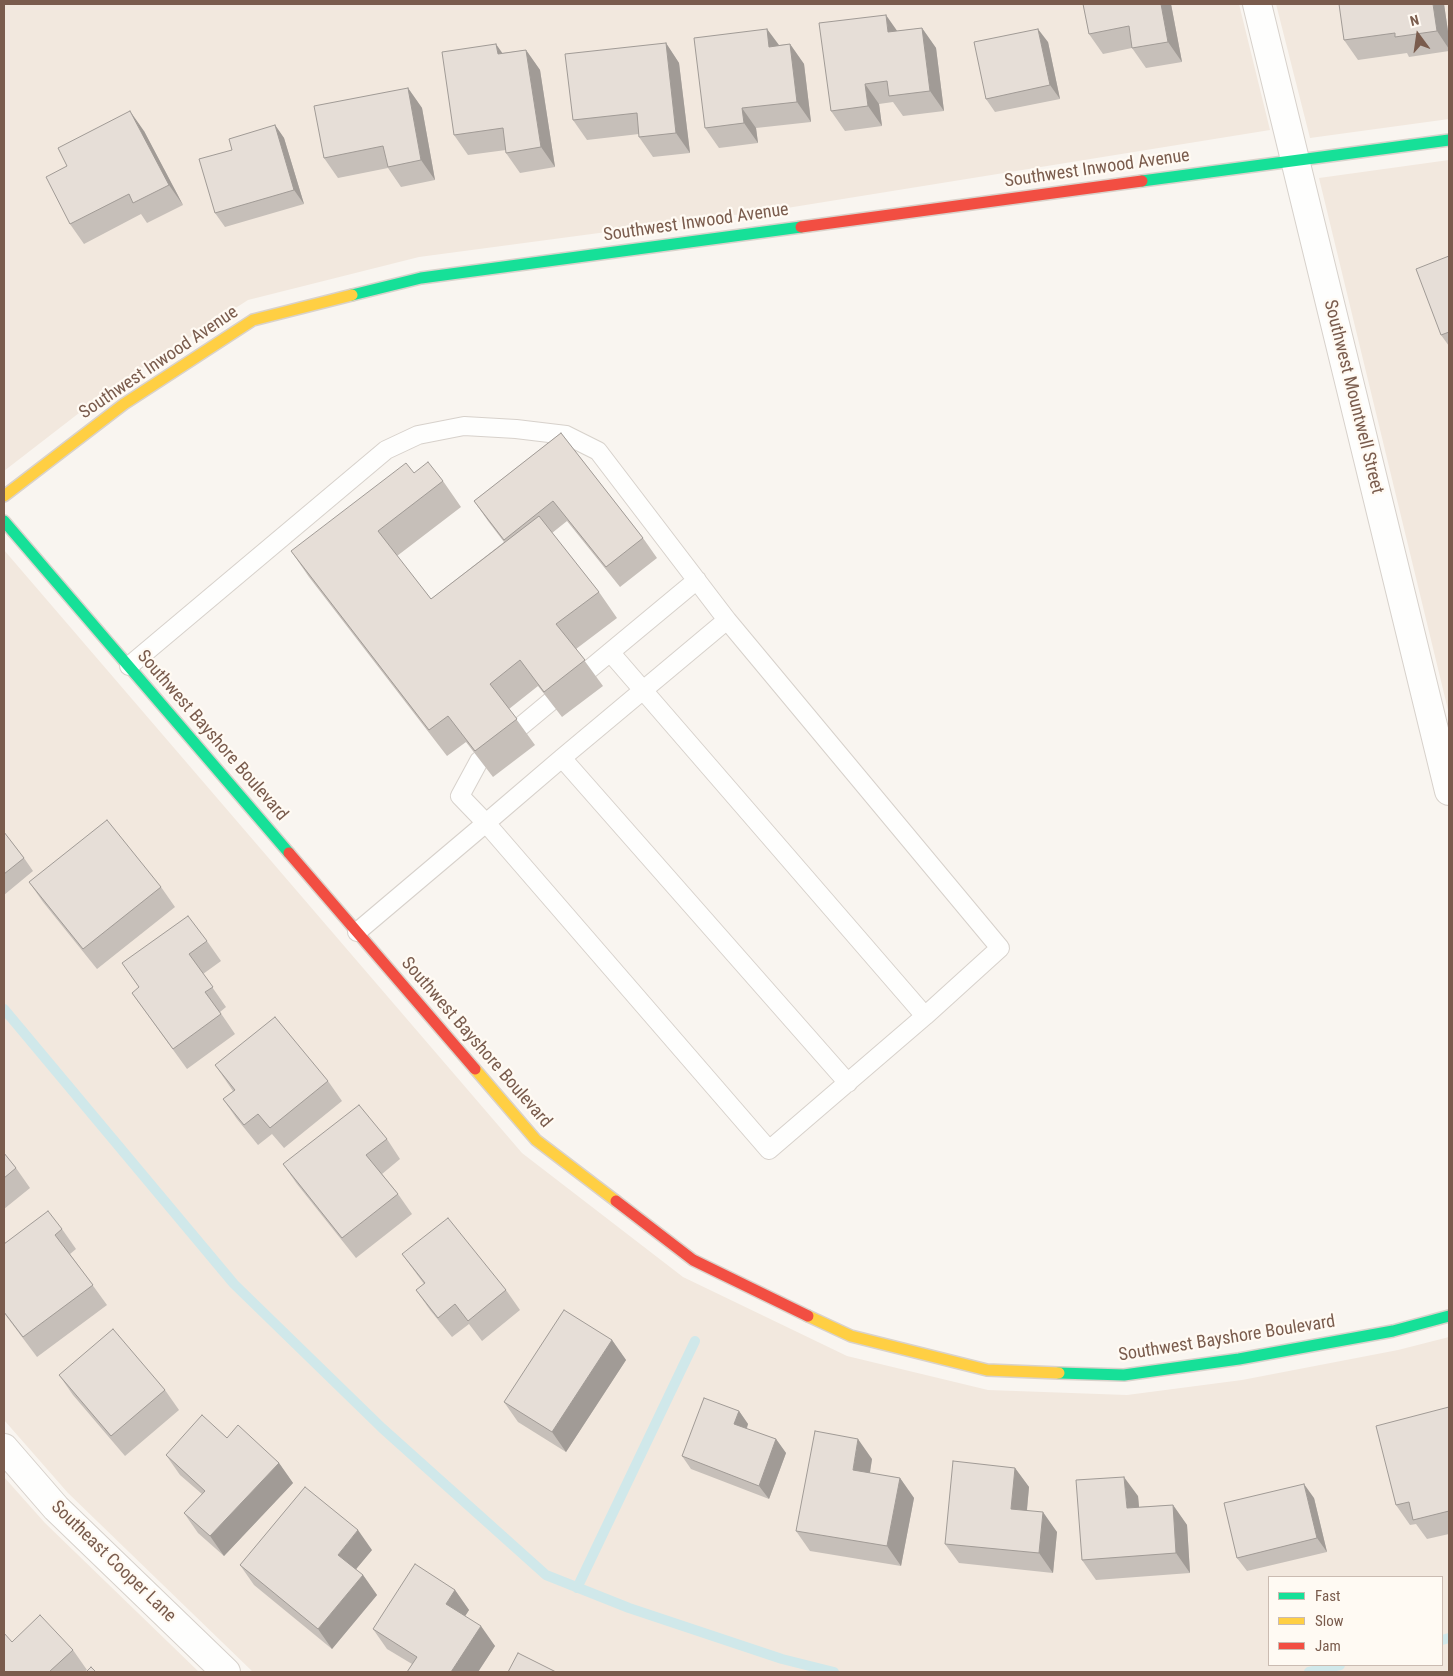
<!DOCTYPE html>
<html>
<head>
<meta charset="utf-8">
<style>
	body { margin:0 }
	#map { position:relative; width:1453px; height:1676px; overflow:hidden; background:#f9f5f0; font-family:"Roboto Condensed",sans-serif }
	canvas { display:block }
	.frame { position:absolute; inset:0; border:5px solid #7a5c4d; pointer-events:none }
	.legend { position:absolute; left:1268px; top:1576px; width:175px; height:90px; box-sizing:border-box; background:#fffaf3; border:1px solid #cabbb1; margin:0; padding:6px 9px; list-style:none; font-size:15px; color:#7a5c4d }
	.legend li { display:flex; align-items:center; gap:10px; height:25px }
	.legend b { width:25px; border:1px solid #cabbb1 }
	.north { position:absolute; left:1393px; top:10px; width:50px; height:50px; -webkit-text-stroke:4px #fffaf3; paint-order:stroke; rotate:346deg; font-size:14px; font-weight:700; line-height:20px; text-align:center; color:#7a5c4d }
	.north::after { content:''; display:block; margin:auto; width:18px; height:22px; background:#7a5c4d; clip-path:polygon(50% 0,100% 100%,50% 72%,0 100%) }
</style>
</head>
<body>
<div id="map">
<canvas width="1453" height="1676"></canvas>
<div class="frame"></div>
<ul class="legend">
<li><b style="height:6px;background:#16e098"></b>Fast</li>
<li><b style="height:6px;background:#ffcf43"></b>Slow</li>
<li><b style="height:6px;background:#f24e42"></b>Jam</li>
</ul>
<div class="north">N</div>
</div>
<script>
const c = document.querySelector('canvas').getContext('2d');
c.lineJoin = 'round';
function paint(path, color) { c.fillStyle = color; c.fill(path, 'evenodd'); }
const toPath = rows => new Path2D(rows.map(r => 'M' + r).join(''));
function strokePath(path, color, width, dash) { c.strokeStyle = color; c.lineWidth = width; c.lineCap = dash ? 'butt' : 'round'; c.setLineDash(dash || []); c.stroke(path); }
function write(font, color, halo, rows, align = 'center') {
  c.font = font + ' "Roboto Condensed",sans-serif'; c.lineWidth = 4.5; c.setLineDash([]); c.textBaseline = 'middle'; c.strokeStyle = halo; c.fillStyle = color; for (const [text, x, y, turn = 0] of rows) {
    c.save(); c.translate(x, y); c.rotate((+turn || 0) * Math.PI / 180); c.textAlign = isNaN(turn) ? turn : align; if (halo) c.strokeText(text, 0, 0); c.fillText(text, 0, 0); c.restore();
  }
}
paint(toPath([
	[4,4,1239,4,1270,130,787,208,419,257,248,300,114,386,4,471],
	[1276,4,1449,4,1449,119,1310,138],
	[1449,160,1449,714,1319,178],
	[4,550,522,1153,683,1277,847,1356,988,1390,1127,1395,1242,1380,1398,1350,1449,1337,1449,1672,253,1672,68,1493,4,1420],
	[1269,1577,1442,1577,1442,1665,1269,1665],
	[4,1477,45,1523,199,1672,4,1672]
]), '#f2e8de');
strokePath(toPath([
	[4,1009,234,1284,382,1428,546,1575,629,1608,782,1659,834,1672],
	[577,1588,695,1341],
	[1442,1640,1449,1638],
	[1309,1672,1340,1665]
]), '#d0e8ea', 10);
const lane = toPath([
	[610,652,925,1016],
	[129,666,386,450,418,435,464,426,516,429,566,435,598,451,727,620],
	[562,758,848,1083],
	[357,932,486,823,562,758,727,620,1000,948,925,1016,769,1150,486,823,460,796,479,761,697,580]
]);
const street = toPath([
	[1257,4,1449,791],
	[4,1448,56,1508,226,1672]
]);
const fast = toPath([
	[1142,181,1449,140],
	[352,295,421,278,801,227],
	[4,521,289,853],
	[1059,1373,1124,1375,1239,1359,1393,1331,1449,1316]
]);
const slow = toPath([
	[4,496,124,404,253,320,352,295],
	[475,1069,536,1140,616,1201],
	[808,1316,851,1336,987,1370,1059,1373]
]);
const jam = toPath([
	[801,227,1142,181],
	[289,853,475,1069],
	[616,1201,693,1260,808,1316]
]);
strokePath(lane, '#d7d1cb', 20);
strokePath(street, '#d7d1cb', 30);
strokePath(fast, '#d9d2cb', 14);
strokePath(slow, '#d9d2cb', 14);
strokePath(jam, '#d9d2cb', 14);
strokePath(lane, '#fefefd', 18);
strokePath(street, '#fefefd', 28);
strokePath(fast, '#16e098', 11);
strokePath(slow, '#ffcf43', 11);
strokePath(jam, '#f24e42', 11);
paint(toPath([
	[1083,4,1171,4,1182,62,1146,68,1132,48,1103,54,1089,34],
	[1444,4,1449,38,1449,51,1409,57,1407,53,1358,60,1344,40],
	[922,28,936,48,944,111,903,116,893,102,879,104,882,126,845,131,831,111,897,31],
	[767,29,779,45,790,44,804,64,811,122,756,128,758,143,719,148,705,128],
	[1048,42,1060,99,995,112,986,99],
	[666,43,679,63,690,153,653,157,639,137,639,134,587,140,573,120],
	[526,50,540,70,555,167,520,173,506,153,506,150,468,155,454,135,503,53],
	[408,88,422,108,435,180,401,187,388,168,338,178,324,158],
	[275,125,284,138,304,204,225,227,215,213,232,150],
	[144,131,183,205,147,223,141,214,84,244,70,224],
	[1449,256,1449,346,1441,335],
	[561,433,643,538,657,558,620,587,567,521,552,533,599,592,617,618,576,649,603,686,562,717,538,686,509,709,535,745,493,777,466,742,447,756,309,577,291,551,414,473,443,481,461,507,397,556,431,599,504,542,488,521,474,501],
	[4,832,24,858,33,871,4,895],
	[29,882,161,887,175,907,97,969,43,902],
	[207,941,221,961,203,974,226,1007,220,1012,235,1034,187,1069,132,993],
	[215,1065,328,1081,342,1101,284,1148,272,1134,258,1145,237,1119,223,1099,233,1091],
	[387,1139,400,1159,382,1174,398,1194,412,1214,356,1258,297,1184,283,1164],
	[4,1153,16,1168,30,1188,4,1209],
	[62,1229,76,1249,70,1254,107,1305,37,1357,4,1313,4,1244],
	[402,1254,506,1290,520,1310,482,1341,469,1324,452,1337,430,1310,416,1290,424,1284],
	[612,1340,626,1360,566,1452,518,1422,504,1402],
	[59,1375,165,1390,179,1410,125,1456,73,1395],
	[1449,1407,1449,1534,1427,1539,1416,1524,1410,1525,1396,1505],
	[739,1411,748,1424,747,1429,776,1439,786,1453,769,1499,691,1469,682,1456],
	[227,1438,279,1463,293,1483,224,1556,198,1533,184,1513,202,1494,180,1475,166,1455],
	[872,1459,870,1473,900,1478,914,1498,901,1566,810,1551,796,1531],
	[1015,1468,1029,1487,1027,1511,1057,1532,1053,1573,959,1563,945,1544],
	[1138,1496,1139,1507,1173,1505,1187,1525,1190,1573,1096,1580,1082,1560],
	[1314,1498,1327,1552,1247,1571,1237,1558],
	[372,1550,356,1569,363,1575,377,1595,332,1649,254,1585,240,1565],
	[455,1590,469,1610,465,1616,495,1646,478,1672,407,1672,412,1664,387,1649,373,1629],
	[12,1642,73,1650,87,1670,84,1672,4,1672]
]), '#c6bfb9');
paint(toPath([
	[1161,4,1171,4,1182,62,1168,42],
	[1433,4,1444,4,1449,38,1449,49,1437,31],
	[886,15,900,35,888,32],
	[922,28,936,48,944,111,930,91],
	[767,29,781,48,769,47],
	[1038,29,1048,42,1060,99,1050,85],
	[666,43,679,63,690,153,676,133],
	[496,44,510,64,498,54],
	[790,44,804,64,811,122,797,102],
	[526,50,540,70,555,167,541,147],
	[865,84,879,104,882,126,868,106],
	[408,88,422,108,435,180,421,160],
	[742,108,756,128,758,143,744,123],
	[130,111,144,131,183,205,169,185],
	[275,125,284,138,304,204,294,190],
	[612,1340,626,1360,566,1452,552,1432],
	[739,1411,748,1424,743,1438,734,1424],
	[776,1439,786,1453,769,1499,759,1486],
	[858,1439,872,1459,867,1490,853,1470],
	[279,1463,293,1483,224,1556,210,1536],
	[1015,1468,1029,1487,1025,1529,1011,1509],
	[1124,1477,1138,1496,1141,1528,1127,1508],
	[900,1478,914,1498,901,1566,887,1546],
	[1304,1484,1314,1498,1327,1552,1317,1538],
	[1173,1505,1187,1525,1190,1573,1176,1553],
	[1043,1512,1057,1532,1053,1573,1039,1553],
	[358,1530,372,1550,352,1574,338,1555],
	[363,1575,377,1595,332,1649,318,1629],
	[455,1590,469,1610,460,1624,446,1604],
	[481,1626,495,1646,478,1672,451,1672]
]), '#a19b96');
const building = toPath([
	[1083,4,1161,4,1168,42,1132,48,1129,26,1089,34,1083,4],
	[1339,4,1433,4,1437,31,1395,37,1395,33,1344,40,1339,4],
	[886,15,888,32,922,28,930,91,889,96,887,81,865,84,868,106,831,111,819,23,886,15],
	[767,29,769,47,790,44,797,102,742,108,744,123,705,128,694,38,767,29],
	[1038,29,1050,85,986,99,974,42,1038,29],
	[666,43,676,133,639,137,637,113,573,120,565,54,666,43],
	[496,44,498,54,526,50,541,147,506,153,503,128,454,135,442,52,496,44],
	[408,88,421,160,388,167,383,146,324,158,314,106,408,88],
	[130,111,169,185,133,203,129,194,70,224,46,177,67,166,58,148,130,111],
	[275,125,294,190,215,213,199,159,232,150,229,139,275,125],
	[1449,256,1449,332,1441,335,1416,269,1449,256],
	[561,433,643,538,606,567,553,501,504,540,474,501,561,433],
	[428,462,443,481,378,531,431,599,539,516,599,592,556,624,585,660,544,692,520,660,490,684,517,719,475,751,448,716,429,730,291,551,406,463,414,473,428,462],
	[107,820,161,887,83,949,29,882,107,820],
	[4,832,24,858,4,874,4,832],
	[188,916,207,941,189,954,213,987,205,992,221,1014,173,1049,132,993,139,987,122,963,188,916],
	[275,1017,328,1081,270,1128,258,1114,244,1125,223,1099,235,1090,215,1065,275,1017],
	[359,1105,387,1139,366,1155,398,1194,342,1238,283,1164,359,1105],
	[4,1153,16,1168,4,1178,4,1153],
	[48,1211,62,1229,55,1235,93,1285,23,1337,4,1312,4,1244,48,1211],
	[448,1218,506,1290,468,1321,455,1304,438,1318,416,1290,425,1283,402,1254,448,1218],
	[564,1310,612,1340,552,1432,504,1402,564,1310],
	[113,1329,165,1390,111,1436,59,1375,113,1329],
	[704,1398,739,1411,734,1424,776,1439,759,1486,682,1456,704,1398],
	[1449,1407,1449,1511,1413,1520,1409,1502,1396,1505,1376,1426,1449,1407],
	[202,1415,227,1438,238,1425,279,1463,210,1536,184,1513,205,1491,166,1455,202,1415],
	[815,1431,858,1439,853,1470,900,1478,887,1546,796,1531,815,1431],
	[953,1461,1015,1468,1011,1509,1043,1512,1039,1553,945,1544,953,1461],
	[1124,1477,1127,1508,1173,1505,1176,1553,1082,1560,1076,1480,1124,1477],
	[1304,1484,1317,1538,1237,1558,1224,1503,1304,1484],
	[305,1487,358,1530,338,1555,363,1575,318,1629,240,1565,305,1487],
	[415,1564,455,1590,446,1604,481,1626,451,1672,407,1672,417,1657,373,1629,415,1564],
	[40,1615,73,1650,49,1672,4,1672,4,1633,12,1642,40,1615],
	[518,1653,556,1672,508,1672,518,1653],
	[91,1667,96,1672,86,1672,91,1667]
]);
paint(building, '#e6ded7');
strokePath(building, '#a19b96', 1);
write('18px', '#7a5c4d', '#fffaf3', [
	["Southwest Inwood Avenue",1097,169,-8],
	["Southwest Inwood Avenue",696,223,-8],
	["Southwest Inwood Avenue",159,363,-34],
	["Southwest Mountwell Street",1353,397,76],
	["Southwest Bayshore Boulevard",212,736,49],
	["Southwest Bayshore Boulevard",476,1043,49],
	["Southwest Bayshore Boulevard",1227,1339,-9],
	["Southeast Cooper Lane",113,1562,44]
]);
</script>
</body>
</html>
